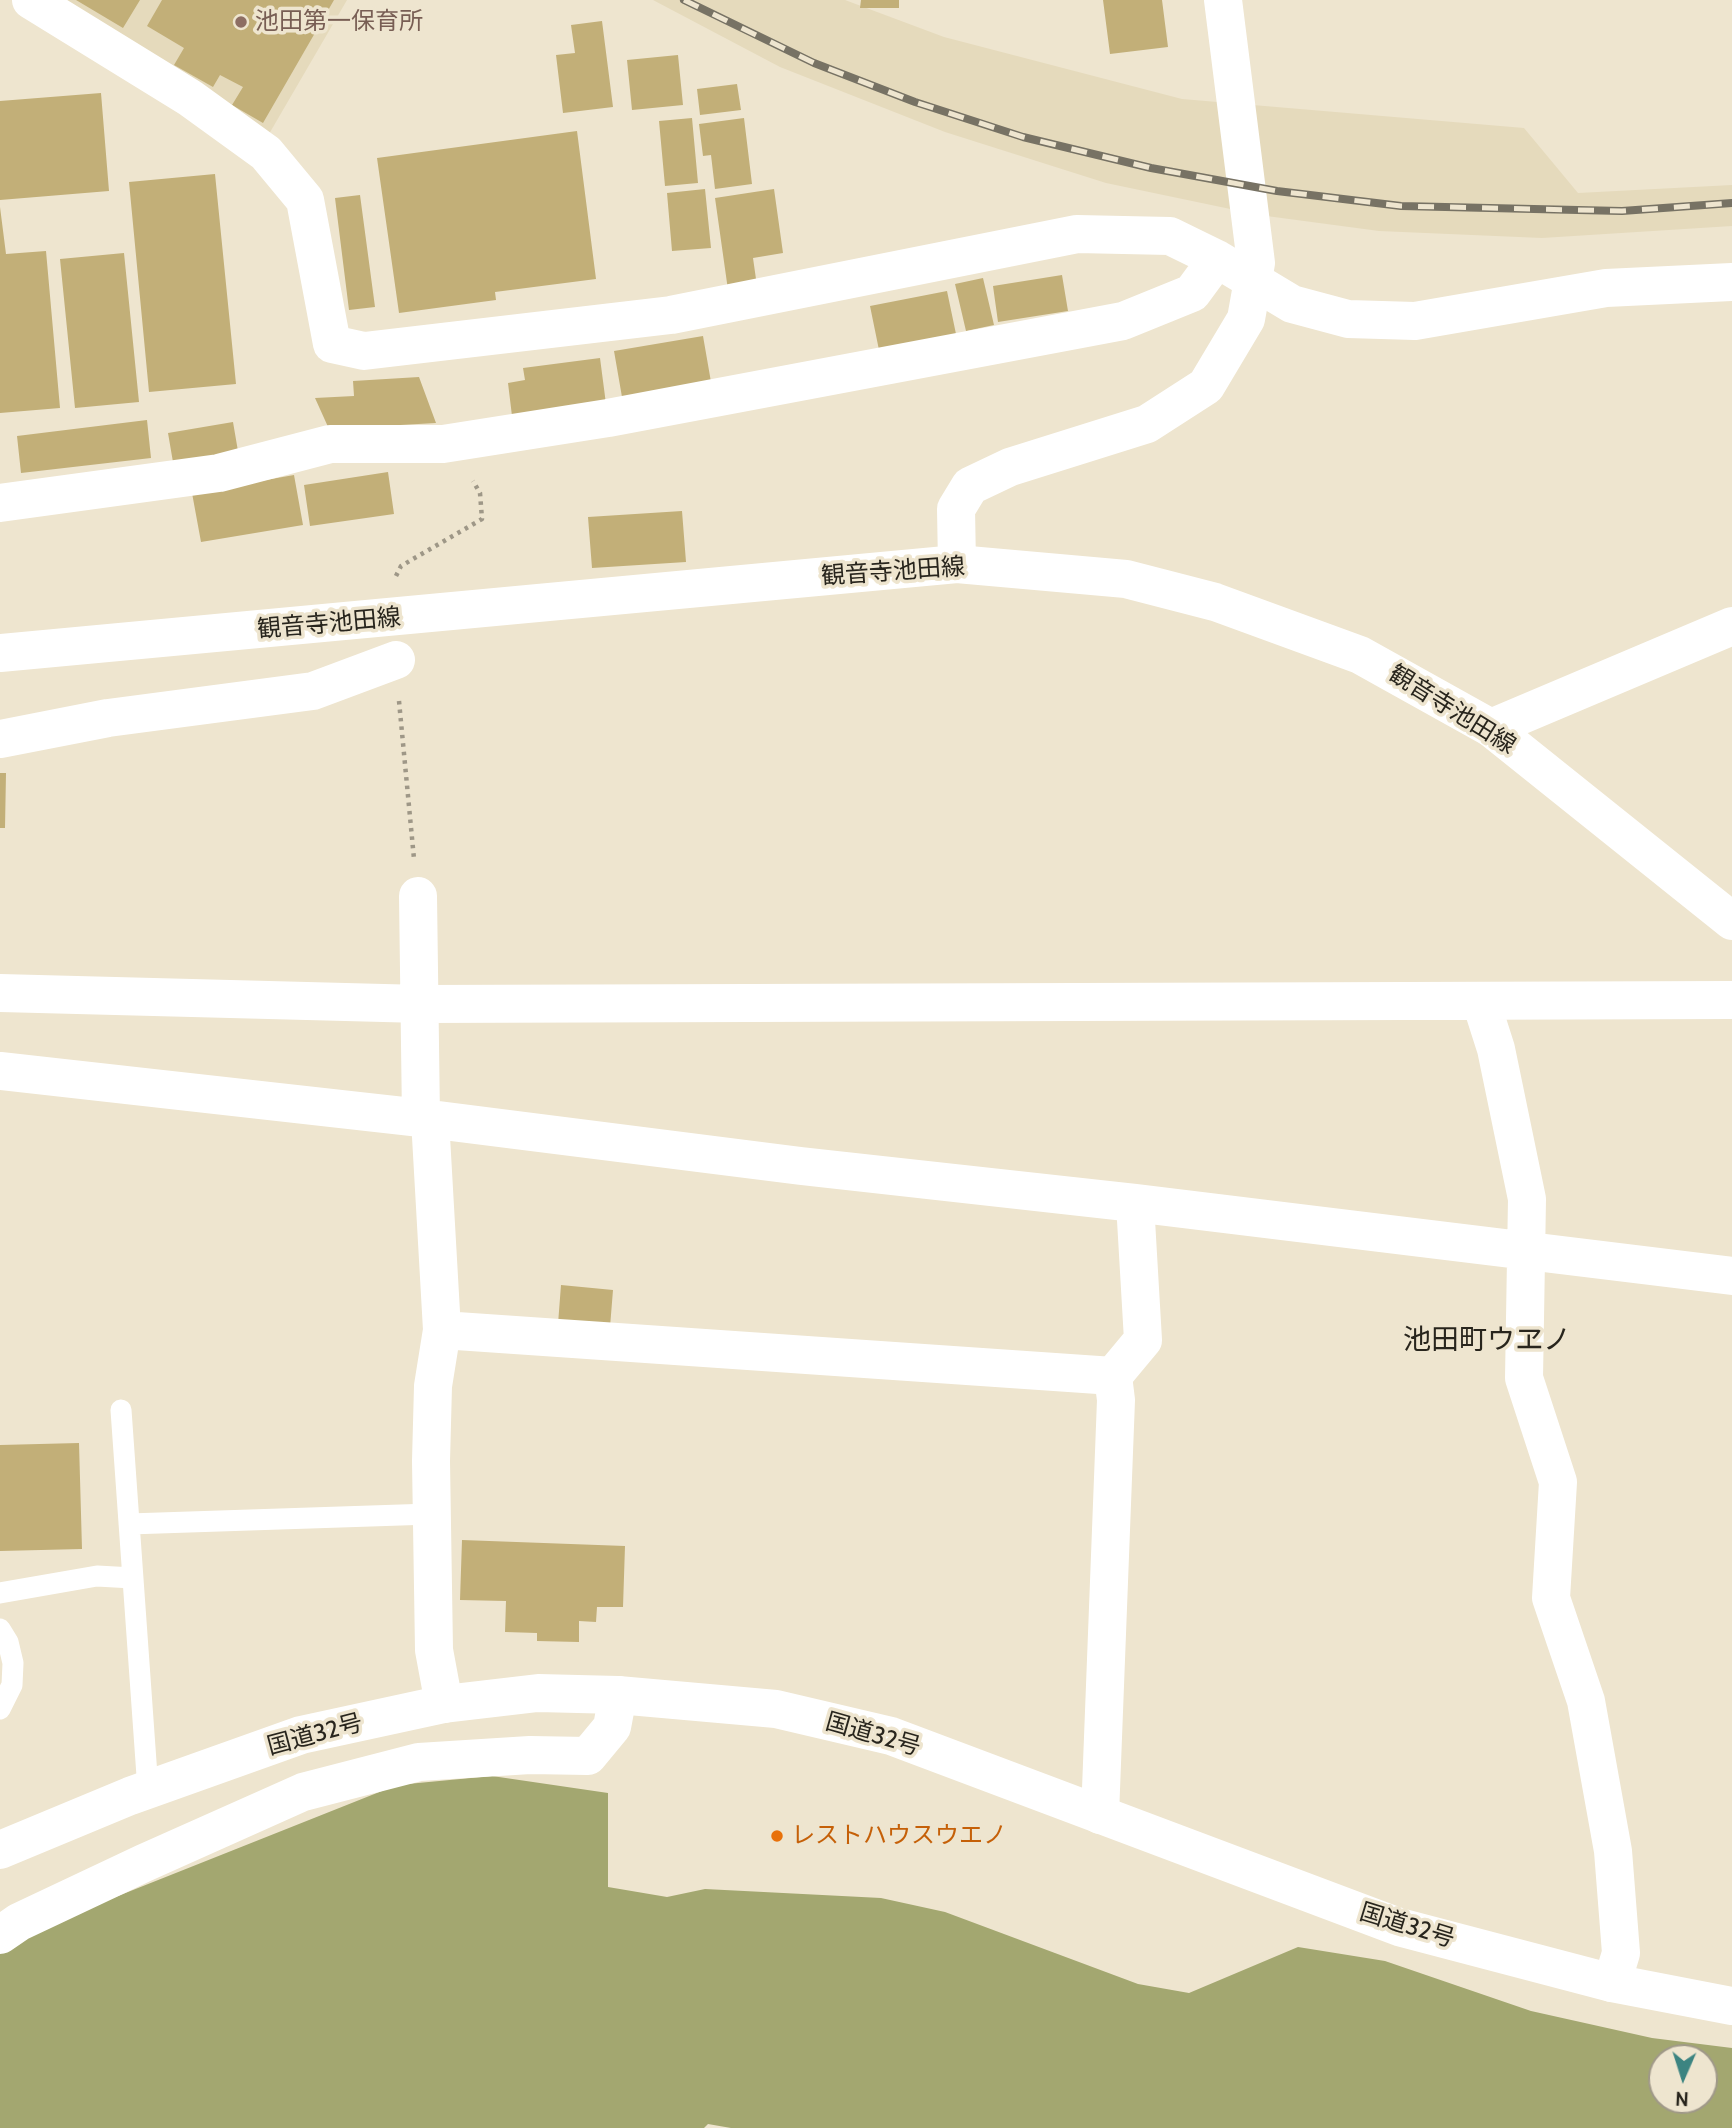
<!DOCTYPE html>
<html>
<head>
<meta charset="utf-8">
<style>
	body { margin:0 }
	#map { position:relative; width:1732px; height:2128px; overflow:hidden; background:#eee5cf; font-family:Cabin,sans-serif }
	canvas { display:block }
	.north { position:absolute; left:1648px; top:2044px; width:70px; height:70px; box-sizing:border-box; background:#eee5cf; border:2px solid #9f9888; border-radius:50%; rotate:183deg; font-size:19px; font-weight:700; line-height:28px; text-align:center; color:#28251d }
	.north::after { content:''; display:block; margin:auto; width:24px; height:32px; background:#3c8481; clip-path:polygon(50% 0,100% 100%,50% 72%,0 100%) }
</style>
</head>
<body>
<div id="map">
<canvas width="1732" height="2128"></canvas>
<div class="north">N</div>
</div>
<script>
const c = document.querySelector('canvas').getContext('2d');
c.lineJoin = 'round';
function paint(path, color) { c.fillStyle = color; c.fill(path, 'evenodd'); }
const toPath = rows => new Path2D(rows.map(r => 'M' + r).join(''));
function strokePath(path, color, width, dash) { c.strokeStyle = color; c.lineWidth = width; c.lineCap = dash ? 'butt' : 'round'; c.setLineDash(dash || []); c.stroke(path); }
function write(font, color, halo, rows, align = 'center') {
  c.font = font + ' Cabin,"Noto Sans JP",sans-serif'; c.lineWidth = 7; c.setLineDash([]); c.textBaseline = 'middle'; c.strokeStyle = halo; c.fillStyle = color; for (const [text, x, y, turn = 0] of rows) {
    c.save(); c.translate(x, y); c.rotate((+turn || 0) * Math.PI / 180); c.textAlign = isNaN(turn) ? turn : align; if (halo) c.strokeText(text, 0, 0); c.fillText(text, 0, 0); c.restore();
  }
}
paint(toPath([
	[56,0,347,0,269,134],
	[653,0,845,0,944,37,1182,99,1524,128,1578,193,1732,185,1732,226,1542,238,1379,231,1259,215,1106,183,945,132,780,67]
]), '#e5dabc');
paint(toPath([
	[492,1776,608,1793,608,1887,667,1897,705,1889,881,1898,945,1912,1138,1984,1189,1993,1298,1947,1385,1961,1531,2011,1652,2038,1732,2048,1732,2128,731,2128,708,2124,704,2128,0,2128,0,1953,40,1927,397,1785],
	[1662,2058,1704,2058,1704,2100,1662,2100]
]), '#a3a770');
paint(toPath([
	[76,0,140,0,123,28],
	[162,0,334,0,263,123,232,105,243,87,220,75,213,87,174,65,184,48,147,26],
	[861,0,899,0,899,8,860,8],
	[1103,0,1162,0,1168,47,1110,54],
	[602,21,613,107,563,113,556,55,575,53,571,25],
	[678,55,683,105,632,110,627,60],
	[737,84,741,110,700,115,697,89],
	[101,93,109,191,0,200,0,101],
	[692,118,698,183,665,186,659,121],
	[744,118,752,184,715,189,711,155,703,156,699,124],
	[577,131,596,279,495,292,496,300,399,313,377,158],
	[215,174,236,384,149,392,129,182],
	[705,189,711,248,672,251,667,193],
	[774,189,783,253,753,258,757,286,728,290,715,198],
	[360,195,375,307,349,310,335,198],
	[0,207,6,254,46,251,60,408,0,413],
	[124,253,139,402,75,408,60,259],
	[1062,275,1068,311,998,322,993,286],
	[983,278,994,325,966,331,955,284],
	[947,291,956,334,879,350,870,306],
	[703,336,711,382,622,397,614,351],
	[600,358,606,404,512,416,508,383,525,380,523,368],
	[419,377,436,423,329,429,315,398,354,396,353,381],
	[147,420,151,458,21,473,17,436],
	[233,422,239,457,174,468,168,433],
	[388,472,394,514,310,526,304,485],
	[294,475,303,525,201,542,192,493],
	[682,511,686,562,592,568,588,517],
	[0,773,6,773,5,828,0,828],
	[561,1285,613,1290,610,1327,558,1324],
	[79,1443,82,1549,0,1551,0,1445],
	[462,1540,625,1546,623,1607,597,1607,596,1622,579,1621,579,1642,537,1641,537,1633,505,1632,506,1601,460,1600]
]), '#c2af78');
strokePath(toPath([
	[396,576,401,566,482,519,480,493,473,481],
	[399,701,414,859]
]), '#9e9787', 4.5, [3.5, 5]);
strokePath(toPath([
	[121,1410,148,1790],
	[129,1524,431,1514],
	[0,1593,97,1576,133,1578],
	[0,1629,8,1642,13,1663,12,1685,0,1709]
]), '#fff', 21);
strokePath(toPath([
	[31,0,190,98,266,153,305,200,332,344,364,351,671,315,1077,234,1170,236,1217,259,1292,304,1348,319,1415,321,1606,288,1732,282],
	[0,503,219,473,330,444,443,444,608,418,1123,321,1192,293,1217,259],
	[1491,728,1732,626],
	[0,739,108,718,313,691,396,660],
	[418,896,421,1118],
	[0,993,422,1004,1732,1000],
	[1481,1002,1496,1049,1527,1199,1524,1378,1558,1482,1551,1598,1586,1701,1613,1851,1621,1953,1612,1983],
	[0,1071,421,1118,801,1166,1135,1203,1732,1276],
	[430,1119,442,1330,433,1386,431,1461,434,1650,444,1704],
	[442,1330,1113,1376,1143,1340,1135,1203],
	[1100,1815,1116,1400,1113,1376],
	[0,1935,19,1922,144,1863,303,1792,419,1762,530,1755,588,1756,612,1727,618,1695]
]), '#fff', 38);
strokePath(toPath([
	[957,564,956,509,970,486,1010,467,1147,424,1206,386,1246,319,1256,263,1223,0]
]), '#fff', 38);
strokePath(toPath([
	[0,653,957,564,1126,579,1215,602,1360,655,1491,728,1732,921]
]), '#fff', 38);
strokePath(toPath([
	[0,1850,130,1796,301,1735,444,1704,538,1693,618,1695,776,1709,891,1736,1399,1927,1612,1983,1732,2006]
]), '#fff', 38);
const rail = toPath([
	[684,0,814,63,915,102,1023,137,1151,168,1277,191,1401,206,1622,211,1732,203]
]);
strokePath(rail, '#777264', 8);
strokePath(rail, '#eee5cf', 5, [16]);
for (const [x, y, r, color] of [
	[241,22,7,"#8d6e63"],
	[777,1836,7,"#e8710a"]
]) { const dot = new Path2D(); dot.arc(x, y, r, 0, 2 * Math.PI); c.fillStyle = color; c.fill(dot); strokePath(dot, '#eee5cf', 2.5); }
write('24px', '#785e54', '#eee5cf', [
	["池田第一保育所",255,22]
], 'left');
write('24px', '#28251d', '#eee5cf', [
	["観音寺池田線",893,572,-4],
	["観音寺池田線",329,624,-5],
	["観音寺池田線",1452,710,32],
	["国道32号",315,1735,-15],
	["国道32号",873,1735,16],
	["国道32号",1407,1926,17]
]);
write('24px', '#c56008', '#eee5cf', [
	["レストハウスウエノ",791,1836]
], 'left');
write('28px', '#28251d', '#eee5cf', [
	["池田町ウヱノ",1487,1341]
]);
</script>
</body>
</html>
